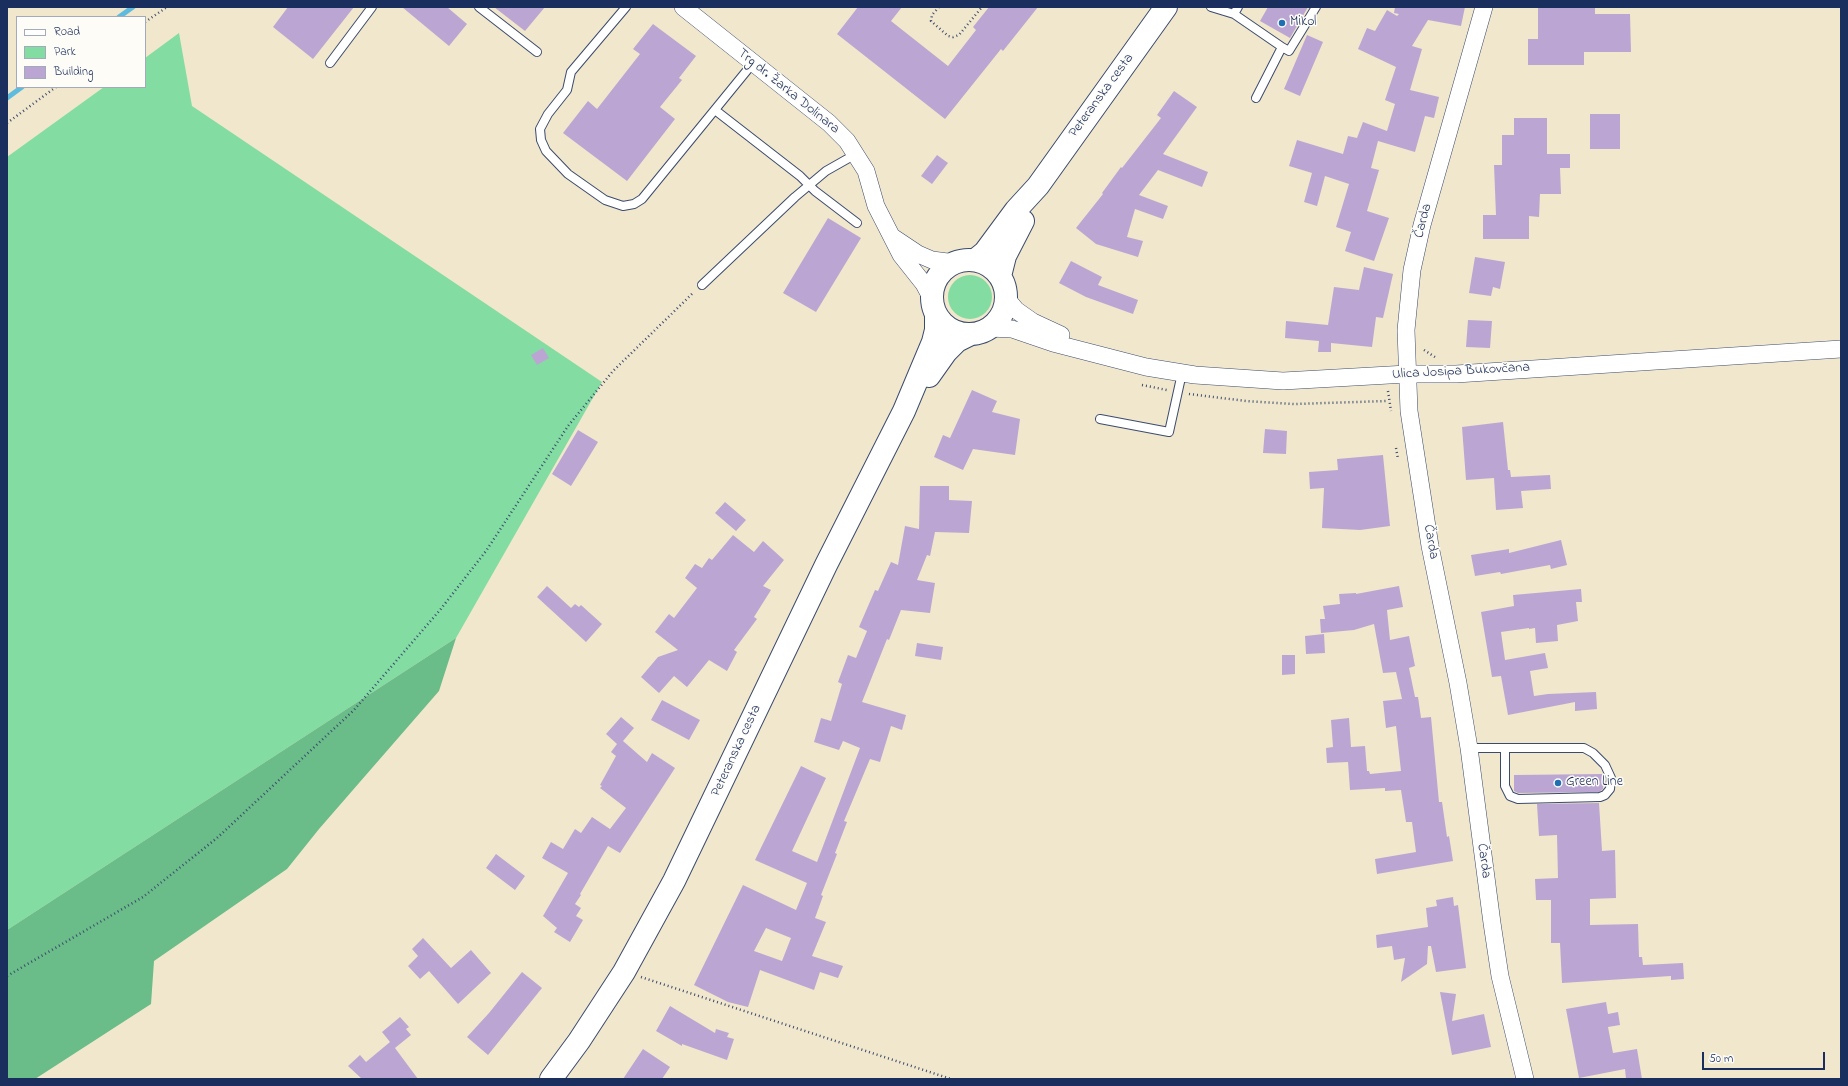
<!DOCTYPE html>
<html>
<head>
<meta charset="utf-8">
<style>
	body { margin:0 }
	#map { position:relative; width:1848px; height:1086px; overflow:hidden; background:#f1e7cc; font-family:"Indie Flower",sans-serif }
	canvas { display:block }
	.frame { position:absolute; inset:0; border:8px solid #1b2f5e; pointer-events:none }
	.legend { position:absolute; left:16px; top:16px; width:130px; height:72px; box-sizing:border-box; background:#fdfcf7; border:1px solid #a3aaba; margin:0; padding:5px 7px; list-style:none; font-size:12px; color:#1b2f5e }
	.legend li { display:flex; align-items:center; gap:8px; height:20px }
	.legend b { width:20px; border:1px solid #a3aaba }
	.scale { position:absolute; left:1702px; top:1052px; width:123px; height:18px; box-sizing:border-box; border:2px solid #1b2f5e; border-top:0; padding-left:5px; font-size:12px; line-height:14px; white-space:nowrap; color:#1b2f5e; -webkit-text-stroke:3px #fdfcf7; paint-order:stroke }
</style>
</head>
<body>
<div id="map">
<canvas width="1848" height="1086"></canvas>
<div class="frame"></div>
<ul class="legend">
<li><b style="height:5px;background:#fff"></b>Road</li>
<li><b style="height:11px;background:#83dca2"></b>Park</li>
<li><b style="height:11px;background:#bba6d3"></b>Building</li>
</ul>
<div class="scale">50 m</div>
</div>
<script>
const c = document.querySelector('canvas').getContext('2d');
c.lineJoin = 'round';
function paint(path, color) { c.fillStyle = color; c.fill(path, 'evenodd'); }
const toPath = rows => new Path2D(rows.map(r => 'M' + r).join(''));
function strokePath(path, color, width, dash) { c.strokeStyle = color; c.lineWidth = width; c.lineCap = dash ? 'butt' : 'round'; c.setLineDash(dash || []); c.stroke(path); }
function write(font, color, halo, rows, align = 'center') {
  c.font = font + ' "Indie Flower",sans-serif'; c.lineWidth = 3; c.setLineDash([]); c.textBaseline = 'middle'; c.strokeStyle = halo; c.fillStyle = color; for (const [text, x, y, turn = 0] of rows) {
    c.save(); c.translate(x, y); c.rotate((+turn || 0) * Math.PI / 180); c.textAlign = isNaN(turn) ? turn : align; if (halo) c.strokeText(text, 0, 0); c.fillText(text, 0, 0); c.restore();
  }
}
paint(toPath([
	[179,33,192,106,602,382,456,638,7,930,7,157,104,87,145,87,145,58],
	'948 297a22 22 0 1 1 44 0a22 22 0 1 1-44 0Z'
]), '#83dca2');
paint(toPath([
	[456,638,439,691,319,829,287,869,154,961,151,1004,35,1079,7,1079,7,930]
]), '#6abc88');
strokePath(toPath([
	[119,17,133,7],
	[7,98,22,87]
]), '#5fbbdd', 5);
paint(toPath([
	[288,7,354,7,313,59,273,27],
	[402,7,447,7,467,24,449,46],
	[494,7,545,7,525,31],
	[858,7,902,7,891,21,948,66,976,30,973,27,989,7,1038,7,1003,51,1001,49,945,119,837,34],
	[1268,7,1308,7,1290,38,1260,21],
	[1395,7,1465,7,1461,26,1428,20,1412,46,1422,49,1410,90,1439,97,1434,118,1425,116,1415,152,1378,141,1371,168,1379,170,1367,211,1389,218,1374,261,1345,251,1351,232,1336,227,1349,184,1325,176,1317,206,1304,202,1312,173,1289,166,1297,140,1343,154,1348,136,1357,138,1363,122,1387,131,1395,104,1385,100,1396,67,1358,49,1367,28,1375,31,1387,10,1397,16,1399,14,1394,13],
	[1538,7,1595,7,1595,14,1630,14,1631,52,1584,52,1584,65,1528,65,1528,39,1538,39],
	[653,24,696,56,679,78,682,80,660,107,675,119,627,181,563,133,588,101,597,109,640,54,633,49],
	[1307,35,1323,42,1300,96,1284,89],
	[1174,91,1197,107,1163,154,1208,172,1202,187,1158,170,1139,195,1168,206,1163,219,1135,209,1127,237,1143,241,1138,257,1096,244,1076,228,1103,194,1102,193,1121,167,1122,168,1161,118,1157,115],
	[1590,114,1620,114,1620,149,1590,149],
	[1514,118,1547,118,1547,154,1570,154,1570,168,1560,168,1561,194,1540,194,1539,217,1529,216,1529,239,1483,239,1483,215,1496,215,1494,165,1502,165,1502,135,1514,135],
	[937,155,948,163,932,184,921,176],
	[828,218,861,238,816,312,783,293],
	[1475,257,1505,262,1500,289,1493,287,1491,296,1469,293],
	[1071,261,1102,277,1098,285,1138,300,1133,314,1086,297,1059,283],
	[1364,267,1393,274,1383,318,1376,317,1372,347,1331,343,1331,352,1318,352,1319,341,1285,338,1286,321,1328,325,1334,287,1359,290],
	[1468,320,1492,321,1490,348,1466,347],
	[543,348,549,358,537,365,531,355],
	[972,390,997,401,992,412,1020,419,1015,455,973,449,963,470,934,457,943,435,950,438],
	[1503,422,1508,470,1510,470,1511,477,1550,475,1551,489,1521,491,1523,508,1496,510,1494,478,1466,480,1462,427],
	[1265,429,1287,431,1286,454,1263,453],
	[578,430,598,442,571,486,552,474],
	[1383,455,1390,526,1360,530,1322,528,1324,488,1310,489,1309,472,1338,470,1337,459],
	[920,486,949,486,949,500,972,501,969,533,935,532,930,556,927,555,917,580,935,583,930,613,901,610,889,640,887,639,862,702,906,715,902,730,891,726,880,762,870,759,844,821,847,822,835,853,837,854,821,895,823,896,815,918,826,922,812,956,843,966,838,978,820,972,814,990,760,970,748,1007,728,1002,694,985,743,885,796,910,807,883,755,860,801,766,826,778,792,851,817,862,860,748,843,741,839,750,814,742,821,718,831,721,842,684,838,682,848,655,856,658,867,631,859,627,875,590,878,591,891,562,898,565,905,526,919,529],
	[766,928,791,938,782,961,754,951],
	[725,502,746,520,736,531,715,513],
	[733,535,754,552,763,541,784,560,763,586,771,590,754,617,757,619,734,650,737,652,727,671,709,660,687,687,674,676,659,693,641,677,658,657,678,650,655,632,669,614,674,618,697,588,685,578,695,564,702,568,709,558,712,560],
	[1561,540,1567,565,1551,569,1550,565,1501,574,1500,572,1475,576,1471,555,1509,549,1509,553],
	[547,586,571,608,575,604,579,607,581,605,602,624,586,642,537,597],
	[1399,586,1403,607,1387,610,1390,640,1409,636,1415,666,1409,668,1415,697,1418,697,1421,718,1431,717,1439,802,1442,802,1447,837,1449,836,1453,861,1377,874,1375,859,1416,852,1412,822,1406,822,1401,790,1385,791,1385,788,1350,790,1348,762,1327,763,1326,748,1333,747,1331,720,1349,718,1351,747,1365,746,1367,771,1369,771,1370,774,1401,771,1396,726,1386,728,1383,701,1402,699,1396,672,1383,673,1374,624,1354,630,1321,633,1320,619,1325,619,1323,606,1340,604,1339,594,1356,593,1356,594],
	[1581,589,1582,602,1576,602,1578,621,1557,625,1558,641,1536,643,1535,628,1529,629,1529,628,1501,632,1505,660,1545,653,1548,668,1530,671,1534,696,1548,694,1596,692,1597,709,1575,711,1575,702,1508,715,1501,676,1492,677,1481,612,1514,606,1513,595],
	[1324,634,1325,653,1306,654,1305,636],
	[917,643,943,647,941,660,915,656],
	[1282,655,1295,655,1295,674,1282,675],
	[662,700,700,720,689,740,651,720],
	[621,717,634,728,623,741,647,762,652,753,675,768,620,853,608,846,580,894,581,895,575,904,581,908,576,916,583,920,570,942,554,932,557,928,543,916,568,873,542,858,551,842,563,849,575,829,581,833,592,817,610,829,626,808,600,788,602,786,600,785,616,756,611,752,617,744,606,734],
	[1603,774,1603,789,1599,792,1518,793,1514,791,1514,775],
	[1599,803,1602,851,1615,850,1616,898,1590,899,1590,925,1638,924,1639,957,1642,957,1643,965,1683,963,1684,979,1671,980,1671,976,1562,983,1560,943,1551,943,1551,900,1536,900,1535,879,1558,878,1557,835,1539,836,1537,804],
	[496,854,525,876,515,890,486,868],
	[1453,897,1454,906,1458,905,1466,968,1436,972,1431,946,1428,946,1427,964,1401,982,1405,958,1394,960,1392,946,1377,948,1376,935,1428,927,1426,908,1437,906,1436,900],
	[423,938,451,968,471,950,491,973,458,1004,429,971,420,979,408,966,418,956,412,949],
	[522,972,542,988,488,1055,467,1037,489,1013],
	[1440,992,1456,994,1452,1021,1484,1014,1491,1047,1452,1055],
	[1606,1002,1608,1014,1618,1012,1620,1025,1608,1027,1613,1053,1637,1049,1642,1079,1626,1079,1625,1069,1579,1078,1566,1009],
	[670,1006,715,1033,716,1029,729,1033,727,1037,734,1039,727,1060,682,1044,682,1046,656,1031],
	[400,1017,409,1027,406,1029,411,1035,395,1048,418,1079,362,1079,348,1066,360,1055,366,1062,390,1042,382,1032],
	[643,1049,670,1067,662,1079,623,1079]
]), '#bba6d3');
const lane = toPath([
	[479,7,537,52],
	[626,7,571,72,567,90,548,114,540,129,541,140,546,151,568,174,605,200,623,206,634,204,642,199,753,63],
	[1211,7,1234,14,1238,7],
	[1234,14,1282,47,1256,98],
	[1282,47,1289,51,1316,7],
	[330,63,372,7],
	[715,110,800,176,815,191,857,223],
	[702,285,795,197,826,171,856,154],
	[1100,419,1169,432,1182,373],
	[1469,748,1584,748,1593,753,1605,765,1611,778,1610,789,1605,795,1600,797,1518,799,1510,796,1505,786,1505,748]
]);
const street = toPath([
	[683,7,829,123,847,141,866,171,876,206,901,255,924,284,932,299],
	[1484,7,1422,225,1412,270,1406,330,1409,411,1430,546,1458,683,1469,748,1492,923,1500,976,1525,1079],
	[894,238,918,254,932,260,955,263],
	[1006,298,1016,310,1033,322,1061,335],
	[989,328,1012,329,1053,343,1146,367,1195,375,1283,381,1407,374,1456,374,1841,349]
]);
const secondary = toPath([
	[975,260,985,252,1016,210,1038,186,1166,7],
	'932 297a37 37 0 1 1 74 0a37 37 0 1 1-74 0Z',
	[1000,276,1005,256,1023,221],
	[929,376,946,352,957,341,971,334],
	[551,1079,579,1041,624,972,674,881,826,565,904,411,933,342,936,330,936,314]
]);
strokePath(lane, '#3b4b6e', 10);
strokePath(street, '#3b4b6e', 18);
strokePath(secondary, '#3b4b6e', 24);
strokePath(toPath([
	[939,7,932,15,931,21,948,36,953,37,959,35,982,7],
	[145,22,167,7],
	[7,123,56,87],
	[1424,350,1435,357],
	[1142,385,1167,390],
	[1388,391,1391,411],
	[1189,394,1246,401,1294,404,1388,401],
	[1396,448,1398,459],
	[7,976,143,897,217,838,354,710,440,610,486,551,568,426,613,371,694,292],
	[641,977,951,1079]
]), '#3b4b6e', 2.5, [1, 3]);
strokePath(lane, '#fff', 8);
strokePath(street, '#fff', 17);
strokePath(secondary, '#fff', 22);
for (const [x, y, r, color] of [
	[1282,23,4,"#1f6fb2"],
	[1558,783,4,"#1f6fb2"]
]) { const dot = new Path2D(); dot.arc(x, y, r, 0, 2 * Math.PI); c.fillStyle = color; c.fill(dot); strokePath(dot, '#fdfcf7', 1.5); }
write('14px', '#1b2f5e', '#fdfcf7', [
	["Mikol",1290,23],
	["Green Line",1566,783]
], 'left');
write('14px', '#1b2f5e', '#fdfcf7', [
	["Trg dr. Žarka Dolinara",788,92,39],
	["Peteranska cesta",1102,96,-54],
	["Čarda",1424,221,-76],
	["Ulica Josipa Bukovčana",1461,372,-3],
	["Čarda",1430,542,80],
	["Peteranska cesta",737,751,-65],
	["Čarda",1483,861,82]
]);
</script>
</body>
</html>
